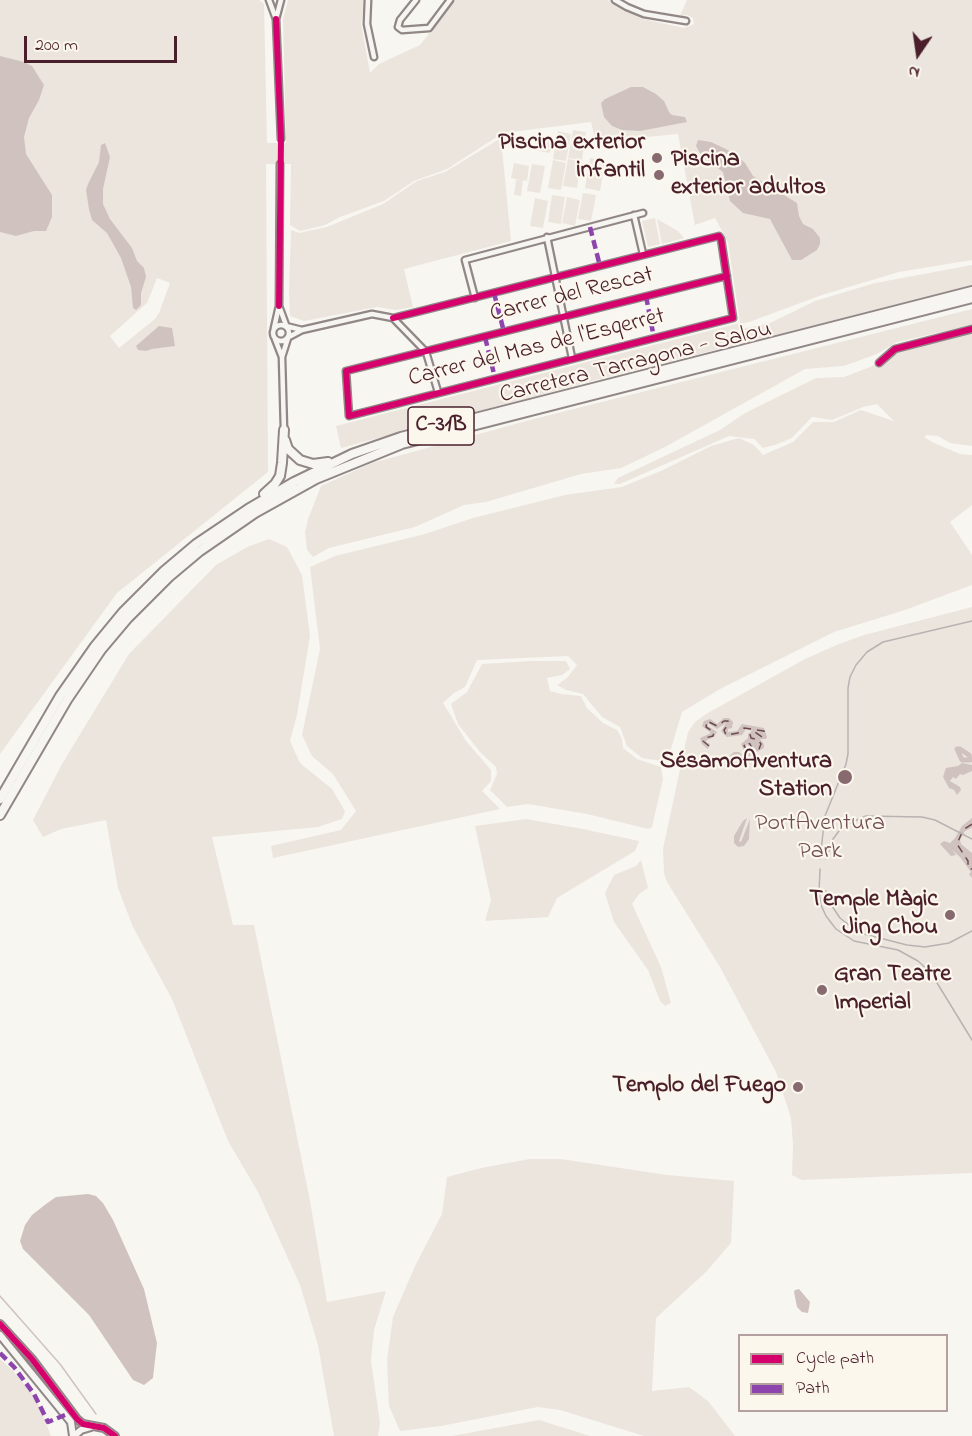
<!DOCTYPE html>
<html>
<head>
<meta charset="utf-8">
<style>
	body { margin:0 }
	#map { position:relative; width:972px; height:1436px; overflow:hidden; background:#f8f6f0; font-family:"Indie Flower",sans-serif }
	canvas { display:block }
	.legend { position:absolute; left:738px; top:1334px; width:210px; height:78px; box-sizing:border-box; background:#fbf7ec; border:2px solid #b4a19f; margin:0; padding:8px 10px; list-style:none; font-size:18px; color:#4a1f2b }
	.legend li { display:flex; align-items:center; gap:12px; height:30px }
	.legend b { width:30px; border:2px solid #b4a19f }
	.north { position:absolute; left:888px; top:24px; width:60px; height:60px; -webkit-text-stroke:4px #fbf7ec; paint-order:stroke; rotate:193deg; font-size:16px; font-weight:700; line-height:24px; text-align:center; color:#4a1f2b }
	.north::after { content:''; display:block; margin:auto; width:21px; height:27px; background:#4a1f2b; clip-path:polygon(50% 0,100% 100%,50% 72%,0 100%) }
	.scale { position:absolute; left:24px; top:36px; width:153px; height:27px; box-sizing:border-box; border:3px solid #4a1f2b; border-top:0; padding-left:8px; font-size:18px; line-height:21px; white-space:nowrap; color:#4a1f2b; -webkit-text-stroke:4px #fbf7ec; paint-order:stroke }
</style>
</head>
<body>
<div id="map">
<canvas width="972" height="1436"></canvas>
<ul class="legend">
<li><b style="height:8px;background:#d6006c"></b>Cycle path</li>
<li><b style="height:8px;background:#8e44ad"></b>Path</li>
</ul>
<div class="north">N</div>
<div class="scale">200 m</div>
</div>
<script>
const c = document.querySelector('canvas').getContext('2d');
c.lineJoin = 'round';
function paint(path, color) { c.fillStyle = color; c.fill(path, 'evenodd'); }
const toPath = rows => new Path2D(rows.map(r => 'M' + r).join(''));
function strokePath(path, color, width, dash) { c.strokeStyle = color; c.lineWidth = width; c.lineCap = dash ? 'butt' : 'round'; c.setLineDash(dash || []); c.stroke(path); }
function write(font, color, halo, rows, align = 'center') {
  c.font = font + ' "Indie Flower",sans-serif'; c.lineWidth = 4.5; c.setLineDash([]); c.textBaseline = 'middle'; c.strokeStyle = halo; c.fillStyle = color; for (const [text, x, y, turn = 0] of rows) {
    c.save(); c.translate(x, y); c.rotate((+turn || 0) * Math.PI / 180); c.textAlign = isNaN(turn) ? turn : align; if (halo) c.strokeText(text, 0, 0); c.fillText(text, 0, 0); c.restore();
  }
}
paint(toPath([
	[0,0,259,0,264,4,267,143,286,143,283,19,288,0,365,0,361,23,370,73,379,64,420,45,455,0,608,0,643,19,684,28,694,24,693,18,687,15,680,16,687,0,972,0,972,260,899,272,822,295,752,321,741,324,741,329,770,323,815,301,875,283,972,265,972,287,746,344,742,331,743,343,600,379,341,448,336,426,740,323,728,242,715,218,695,225,678,134,596,142,591,122,503,133,447,169,414,181,384,201,340,217,325,225,300,231,290,225,291,164,266,164,266,162,268,472,117,593,0,754],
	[157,278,170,283,159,313,155,319,119,348,110,336,147,303],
	[573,130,586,132,582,160,568,158],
	[558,131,571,134,566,161,553,159],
	[536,136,552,139,550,153,534,150],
	[501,138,511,241,404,269,413,307,396,310,377,307,304,321,290,316,289,292,291,230,299,233,327,227,383,204,417,181,445,172],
	[590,158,605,161,600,191,585,188],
	[568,159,581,161,577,188,563,186],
	[553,160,566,163,561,190,548,188],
	[514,163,529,166,527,181,523,180,521,196,514,195,516,180,520,180,511,178],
	[532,164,545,166,540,193,527,191],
	[583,193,596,195,591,221,578,219],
	[552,195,565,197,561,224,548,222],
	[567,197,580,200,575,226,562,223],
	[535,198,548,201,543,228,530,226],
	[655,218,660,244,648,247,642,221],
	[657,219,678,231,684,238,662,244],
	[972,309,972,325,897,342,877,354,844,366,805,369,665,447,621,468,581,474,486,502,464,505,415,527,329,548,313,557,307,550,305,532,308,519,321,486,372,463,530,420],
	[972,332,972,446,950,443,938,436,927,435,924,437,934,443,960,454,972,455,972,505,950,522,972,555,972,585,905,610,834,632,720,689,682,712,667,762,642,758,627,746,620,727,602,717,583,694,566,690,557,685,567,678,577,665,568,656,477,660,465,687,454,693,443,703,466,741,491,770,491,781,482,791,500,809,273,858,271,846,341,830,356,811,333,774,312,756,302,735,320,649,310,567,335,556,425,534,473,518,565,495,622,487,663,470,711,446,739,438,754,445,763,455,793,442,813,422,834,422,861,410,894,421,877,404,863,407,832,420,812,417,792,438,775,445,763,448,754,439,729,436,620,484,614,484,618,478,720,430,745,413,816,378,844,377,870,367,901,351],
	[269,539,287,547,302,575,310,636,297,715,290,741,300,763,332,789,345,811,342,819,318,827,212,837,233,925,254,925,310,1201,327,1302,386,1291,374,1330,371,1361,380,1423,378,1436,334,1436,318,1345,300,1285,258,1192,228,1141,172,999,133,927,118,888,106,820,61,829,43,837,33,820,62,764,129,654,216,565,247,547],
	[972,607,972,1173,802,1180,792,1175,793,1145,791,1118,776,1072,720,967,667,882,664,873,663,849,688,732,695,722,706,714,805,659,839,644,864,635],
	[531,661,566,661,570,669,562,675,547,678,550,691,561,694,581,696,587,708,603,723,617,730,622,739,623,748,637,759,661,767,663,779,652,827,648,829,587,814,528,804,507,807,490,790,497,774,496,767,480,752,458,724,451,704,467,692,482,664],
	[526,819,583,829,639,841,635,851,557,898,548,917,485,921,491,900,475,826],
	[641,860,648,888,639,894,632,904,661,967,671,1003,665,1006,660,1001,648,970,614,922,605,893,614,875,636,866],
	[530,1159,561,1159,667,1175,734,1181,731,1243,707,1271,656,1318,652,1391,689,1387,708,1401,735,1436,644,1436,560,1410,538,1407,441,1426,400,1431,389,1406,387,1360,393,1317,415,1266,442,1214,447,1177,481,1168],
	[0,1359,12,1370,36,1398,51,1436,0,1436],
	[539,1420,590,1436,452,1436]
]), '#ece5de');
paint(toPath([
	[0,56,24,62,32,66,44,85,39,100,29,118,24,137,26,154,52,195,52,217,46,231,34,231,16,236,0,232],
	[631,87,643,87,656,94,664,101,669,112,672,115,685,117,687,122,640,131,622,130,612,126,604,117,601,103,605,99],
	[698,140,711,142,734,153,745,163,753,176,797,203,799,216,803,224,813,229,820,238,820,244,817,250,801,260,792,260,770,219,743,213,730,201,723,172,701,155,696,146],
	[105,143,110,157,103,189,103,204,110,219,132,248,137,261,144,268,146,277,141,293,141,305,136,310,133,308,131,287,121,258,107,233,92,220,89,209,86,190,88,184,99,162,101,145],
	[159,326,172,328,175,346,152,349,146,351,138,350,136,346],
	[724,718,729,718,733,722,732,728,728,729,728,732,737,731,742,724,764,728,767,737,766,739,760,739,764,744,764,748,755,753,747,744,746,746,751,754,748,760,741,760,737,757,732,762,725,760,734,752,739,752,743,756,746,755,741,744,748,738,748,734,752,731,746,729,742,735,727,737,721,731,726,723,717,729,708,723,708,726,717,732,714,737,707,740,706,742,710,744,708,749,702,744,700,738,711,733,702,726,704,721,710,719,717,724],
	[962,763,972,765,972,771,963,775,960,774,956,779,953,777,950,781,960,787,961,790,957,795,954,790,949,788,943,777,946,768,958,766],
	[747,818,739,841,741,842,750,819,749,839,744,846,738,847,734,843,734,836,743,821],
	[972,818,972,828,965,831,960,840,961,844,972,853,972,878,969,874,971,872,960,857,952,850,956,855,951,856,940,844,944,841,950,843,955,838,962,826],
	[88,1194,96,1196,103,1203,113,1220,144,1289,157,1343,153,1378,144,1385,133,1380,89,1315,23,1249,20,1241,25,1225,32,1215,46,1204,56,1197],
	[799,1289,810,1302,808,1313,802,1312,797,1307,794,1292,795,1290]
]), '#d0c3bf');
strokePath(toPath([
	[0,1296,60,1364,96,1414]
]), '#d0c3bf', 1.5);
strokePath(toPath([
	[957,749,960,749,969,755,970,760,962,760,957,749]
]), '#d0c3bf', 5);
strokePath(toPath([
	[709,746,703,741,705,738,713,736,714,732,706,727,707,721,717,726,724,721,728,721,728,725,724,730,726,735,738,733,744,728,764,731,764,735,762,737,755,732,750,734,751,738,758,740,761,744,759,749,753,750,750,744,746,742,744,746,749,752,747,757,743,758,737,755,731,759,727,758],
	[972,824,963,830,957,844,968,861,968,868,972,869]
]), '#6d4a51', 1.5, [8, 6]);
strokePath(toPath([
	[280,164,281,139]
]), '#d5cbc9', 4.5, [4.5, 2]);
const street = toPath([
	[269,0,276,19,281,0],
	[368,0,367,24,374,57],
	[416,0,400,20,398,27,402,30,429,28,450,0],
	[615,0,627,7,644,14,686,21],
	[276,19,281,139],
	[634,215,643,254],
	[547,237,572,358],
	[475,298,465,260,643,213],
	[279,306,280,164],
	[393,318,719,236,721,239,733,318,349,416,346,371,727,276],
	'273 333a8 8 0 1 1 16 0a8 8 0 1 1-16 0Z',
	[286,326,302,330,287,338],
	[274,328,279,306,286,325],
	[302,330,372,314,393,318,426,352,438,392],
	[275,339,282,357,288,338],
	[282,357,284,430],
	[879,363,895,349,972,329]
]);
const secondary = toPath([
	[0,1324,32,1359,77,1419,83,1424,104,1428,115,1436],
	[0,1335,71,1422,73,1436],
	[74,1436,81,1430,91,1427]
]);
const highway = toPath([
	[285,440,288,449,300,460,313,464,328,462],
	[264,494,275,484,280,476,282,463,284,430],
	[0,799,60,696,95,646,123,612,164,571,196,544,248,509,294,482,352,454,401,437,972,291],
	[0,815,67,700,101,650,128,618,169,577,200,551,255,513,316,479,402,444,972,298]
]);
strokePath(street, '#918787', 9);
strokePath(secondary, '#918787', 10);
strokePath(highway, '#918787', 12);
strokePath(street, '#f6f5f1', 4.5);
strokePath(secondary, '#f6f5f1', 6);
strokePath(highway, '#f6f5f1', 8);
strokePath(toPath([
	[820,859,825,816,846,764,848,754,848,688,850,677,856,665,867,652,883,642,972,621],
	[826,859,833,839,839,831,850,823,866,816,922,817,935,820,972,839],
	[820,869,819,892,821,905,826,916,836,929,854,941,898,950,918,961,931,973,972,1040],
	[826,891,830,903,840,918,854,929,864,934,907,945,925,947,949,943,972,931]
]), '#b8b3b1', 1.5);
strokePath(toPath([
	[590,227,600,266],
	[494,293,504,332],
	[646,296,654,338],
	[485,337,495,378],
	[0,1353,14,1367,34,1394,48,1422,65,1415]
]), '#8e44ad', 4.5, [9, 4.5]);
strokePath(toPath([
	[276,19,281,139,279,306],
	[393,318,719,236,721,239,733,318,349,416,346,371,727,276],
	[879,363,895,349,972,329],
	[0,1324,32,1359,77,1419,83,1424,104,1428,115,1436]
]), '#d6006c', 6);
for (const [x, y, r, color] of [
	[657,158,6,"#876a70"],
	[659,175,6,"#876a70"],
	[845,777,8,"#876a70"],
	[950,915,6,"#876a70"],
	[822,990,6,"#876a70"],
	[798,1087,6,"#876a70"]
]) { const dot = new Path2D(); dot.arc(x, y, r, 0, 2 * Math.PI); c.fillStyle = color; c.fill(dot); strokePath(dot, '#fbf7ec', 2); }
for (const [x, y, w] of [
	[441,426,66]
]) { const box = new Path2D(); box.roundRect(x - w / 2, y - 19, w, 38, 4.5); c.fillStyle = '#fbf7ec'; c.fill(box); strokePath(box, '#4a1f2b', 1.5); }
write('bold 22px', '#4a1f2b', null, [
	["C-31B",441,426]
]);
write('bold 24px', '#4a1f2b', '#fbf7ec', [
	["Piscina exterior",645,144],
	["infantil",645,172],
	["Piscina",671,161,"left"],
	["exterior adultos",671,189,"left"],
	["SésamoAventura",832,763],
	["Station",832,791],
	["Temple Màgic",938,901],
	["Jing Chou",938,929],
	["Gran Teatre",834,976,"left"],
	["Imperial",834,1004,"left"],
	["Templo del Fuego",786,1087]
], 'right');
write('24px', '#4a1f2b', '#fbf7ec', [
	["Carrer del Rescat",572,296,-14],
	["Carrer del Mas de l'Esqerret",537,349,-14],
	["Carretera Tarragona - Salou",636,364,-14]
]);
write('24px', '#704d54', '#fbf7ec', [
	["PortAventura",820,825],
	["Park",820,853]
]);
</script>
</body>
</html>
